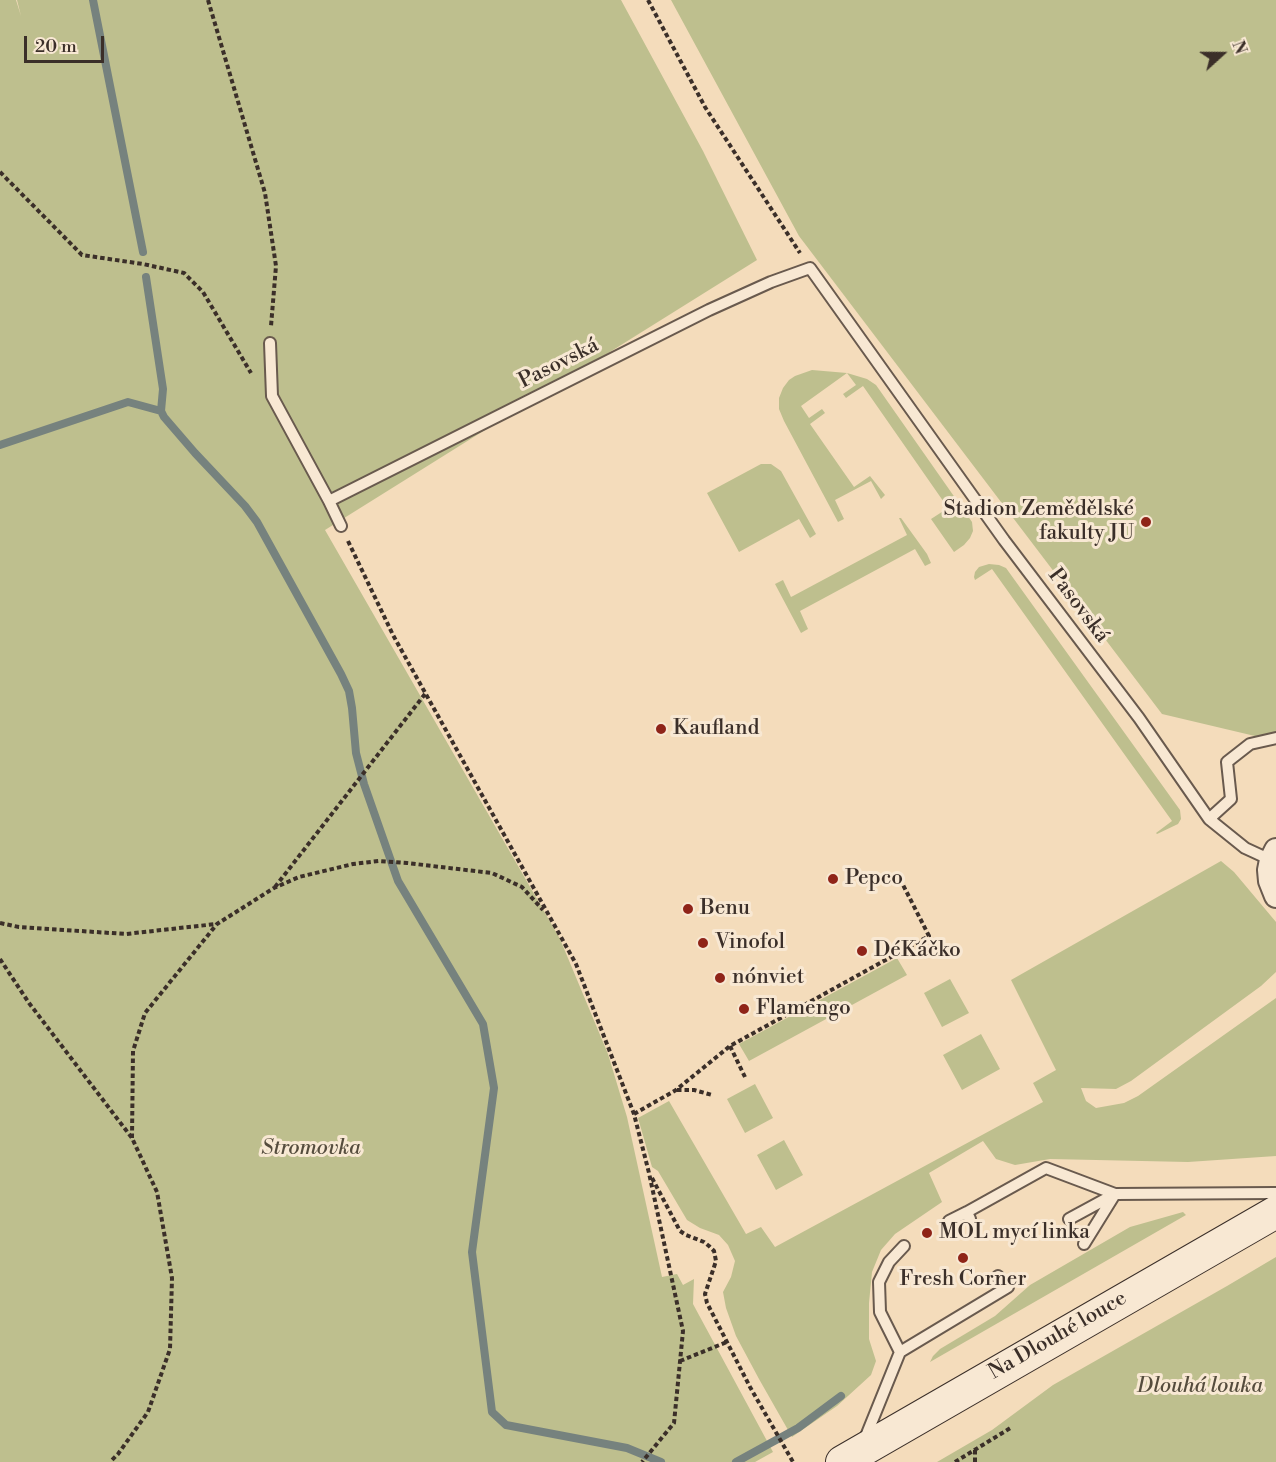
<!DOCTYPE html>
<html>
<head>
<meta charset="utf-8">
<style>
	body { margin:0 }
	#map { position:relative; width:1276px; height:1462px; overflow:hidden; background:#f4dcbb; font-family:"Libre Bodoni",serif }
	canvas { display:block }
	.north { position:absolute; left:1192px; top:24px; width:60px; height:60px; -webkit-text-stroke:4px #f8e8d3; paint-order:stroke; rotate:69deg; font-size:16px; font-weight:700; line-height:24px; text-align:center; color:#3b2f29 }
	.north::after { content:''; display:block; margin:auto; width:21px; height:27px; background:#3b2f29; clip-path:polygon(50% 0,100% 100%,50% 72%,0 100%) }
	.scale { position:absolute; left:24px; top:36px; width:80px; height:27px; box-sizing:border-box; border:3px solid #3b2f29; border-top:0; padding-left:8px; font-size:18px; line-height:21px; white-space:nowrap; color:#3b2f29; -webkit-text-stroke:4px #f8e8d3; paint-order:stroke }
</style>
</head>
<body>
<div id="map">
<canvas width="1276" height="1462"></canvas>
<div class="north">N</div>
<div class="scale">20 m</div>
</div>
<script>
const c = document.querySelector('canvas').getContext('2d');
c.lineJoin = 'round';
function paint(path, color) { c.fillStyle = color; c.fill(path, 'evenodd'); }
const toPath = rows => new Path2D(rows.map(r => 'M' + r).join(''));
function strokePath(path, color, width, dash) { c.strokeStyle = color; c.lineWidth = width; c.lineCap = dash ? 'butt' : 'round'; c.setLineDash(dash || []); c.stroke(path); }
function write(font, color, halo, rows, align = 'center') {
  c.font = font + ' "Libre Bodoni",serif'; c.lineWidth = 6; c.setLineDash([]); c.textBaseline = 'middle'; c.strokeStyle = halo; c.fillStyle = color; for (const [text, x, y, turn = 0] of rows) {
    c.save(); c.translate(x, y); c.rotate((+turn || 0) * Math.PI / 180); c.textAlign = isNaN(turn) ? turn : align; if (halo) c.strokeText(text, 0, 0); c.fillText(text, 0, 0); c.restore();
  }
}
paint(toPath([
	[0,0,16,0,21,16,17,0,621,0,703,151,757,260,325,530,560,939,608,1054,627,1117,662,1277,677,1274,683,1285,694,1279,693,1304,773,1452,755,1462,0,1462],
	[671,0,1276,0,1276,741,1162,714,799,236],
	[812,370,847,373,867,379,876,385,972,522,973,531,970,538,964,545,954,552,931,519,948,508,863,386,846,398,843,394,856,385,847,373,801,406,809,418,822,409,825,413,810,424,854,487,870,476,885,495,881,499,871,481,835,500,844,519,838,522,784,421,779,409,779,398,783,388,789,380,795,376],
	[761,464,771,464,781,471,816,534,810,538,799,519,739,552,707,493],
	[899,518,901,518,927,554,931,563,925,566,915,549,800,611,808,629,801,633,775,584,783,580,791,597,793,596,907,535],
	[989,564,999,565,1006,568,1180,810,1181,819,1178,824,1157,834,1156,833,1172,821,992,569,975,580,974,577,975,572,979,567],
	[1221,861,1234,872,1276,922,1276,972,1261,986,1131,1081,1116,1089,1081,1088,1086,1101,1096,1108,1124,1103,1138,1096,1276,998,1276,1156,1188,1162,1050,1159,1015,1165,996,1159,983,1141,929,1173,942,1202,895,1234,881,1250,872,1272,869,1303,869,1339,876,1361,871,1375,837,1406,792,1437,759,1379,736,1336,726,1308,723,1292,731,1277,735,1261,728,1245,719,1235,700,1228,687,1220,658,1171,652,1167,638,1118,669,1101,746,1234,761,1227,775,1247,1043,1102,1033,1083,1056,1070,1011,980],
	[897,958,907,975,749,1061,739,1044],
	[950,979,969,1013,942,1027,924,993],
	[981,1034,1000,1069,962,1090,943,1055],
	[755,1084,773,1118,745,1133,727,1099],
	[784,1140,803,1175,776,1190,757,1155],
	[1183,1212,1186,1215,930,1362,933,1356,940,1349,995,1316,1030,1285,1130,1227],
	[1276,1257,1276,1462,937,1462,992,1430,1053,1385,1227,1286]
]), '#bebf8e');
strokePath(toPath([
	[93,0,143,252],
	[146,277,163,389,161,411,164,417,195,453,245,506,257,522,341,674,349,691,352,708,356,753,364,784,398,881,483,1024,494,1088,472,1252,492,1412,506,1425,627,1448,661,1462],
	[0,445,128,402,161,411],
	[736,1462,798,1428,841,1396]
]), '#76827e', 8);
const service = toPath([
	[270,343,272,396,329,501,341,526],
	[329,501,709,310,771,282,810,268,1004,540,1139,718,1209,819,1245,848,1271,860],
	[1209,819,1231,799,1227,762,1250,744,1276,738],
	[970,1219,967,1212,1046,1168,1115,1194,1084,1244],
	[1069,1219,1115,1194,1276,1193],
	[949,1221,967,1212],
	[998,1276,1004,1289],
	[900,1352,880,1312,879,1282,889,1262,904,1246],
	[864,1441,900,1352,1008,1287]
]);
const minor = toPath([
	[1276,850,1271,860,1269,870,1270,881,1276,896]
]);
const secondary = toPath([
	[842,1462,1276,1212]
]);
strokePath(service, '#695a4e', 14);
strokePath(minor, '#695a4e', 26);
strokePath(secondary, '#3b2f29', 34);
strokePath(toPath([
	[208,0,265,193,276,266,271,326],
	[648,0,705,107,800,253],
	[0,172,82,255,143,264,184,273,203,292,251,373],
	[348,541,393,635,576,964,634,1114,649,1173,683,1331,674,1423,642,1462],
	[275,887,425,694],
	[0,923,19,927,126,934,216,924],
	[0,959,29,1003,132,1138,157,1192,172,1278,170,1349,148,1412,118,1454,110,1462],
	[730,1046,745,1077],
	[677,1090,694,1090,712,1095],
	[634,1114,676,1090,730,1046,929,936,898,875],
	[132,1138,133,1051,145,1013,217,924,274,888,299,877,353,864,379,861,407,863,492,873,522,887,543,910],
	[652,1178,680,1231,686,1235,704,1242,709,1246,714,1251,716,1261,705,1294,707,1303,750,1387,793,1462],
	[680,1361,727,1342],
	[975,1450,975,1462],
	[955,1462,1012,1427]
]), '#3b2f29', 4, [4.5, 3]);
strokePath(service, '#f8e8d3', 10);
strokePath(minor, '#f8e8d3', 22);
strokePath(secondary, '#f8e8d3', 32);
for (const [x, y, r, color] of [
	[1146,522,6,"#8f2418"],
	[661,729,6,"#8f2418"],
	[833,879,6,"#8f2418"],
	[688,909,6,"#8f2418"],
	[703,943,6,"#8f2418"],
	[862,951,6,"#8f2418"],
	[720,978,6,"#8f2418"],
	[744,1009,6,"#8f2418"],
	[927,1233,6,"#8f2418"],
	[963,1258,6,"#8f2418"]
]) { const dot = new Path2D(); dot.arc(x, y, r, 0, 2 * Math.PI); c.fillStyle = color; c.fill(dot); strokePath(dot, '#f8e8d3', 2); }
write('21px', '#3b2f29', '#f8e8d3', [
	["Pasovská",559,364,-27],
	["Pasovská",1078,606,53],
	["Na Dlouhé louce",1058,1336,-30]
]);
write('21px', '#3b2f29', '#f8e8d3', [
	["Stadion Zemědělské",1134,510,"right"],
	["fakulty JU",1134,534,"right"],
	["Kaufland",673,729],
	["Pepco",845,879],
	["Benu",700,909],
	["Vinofol",715,943],
	["DéKáčko",874,951],
	["nónviet",732,978],
	["Flamengo",756,1009],
	["MOL mycí linka",939,1233],
	["Fresh Corner",963,1280,"center"]
], 'left');
write('italic 21px', '#554c3d', '#f8e8d3', [
	["Stromovka",311,1149],
	["Dlouhá louka",1200,1387]
]);
</script>
</body>
</html>
